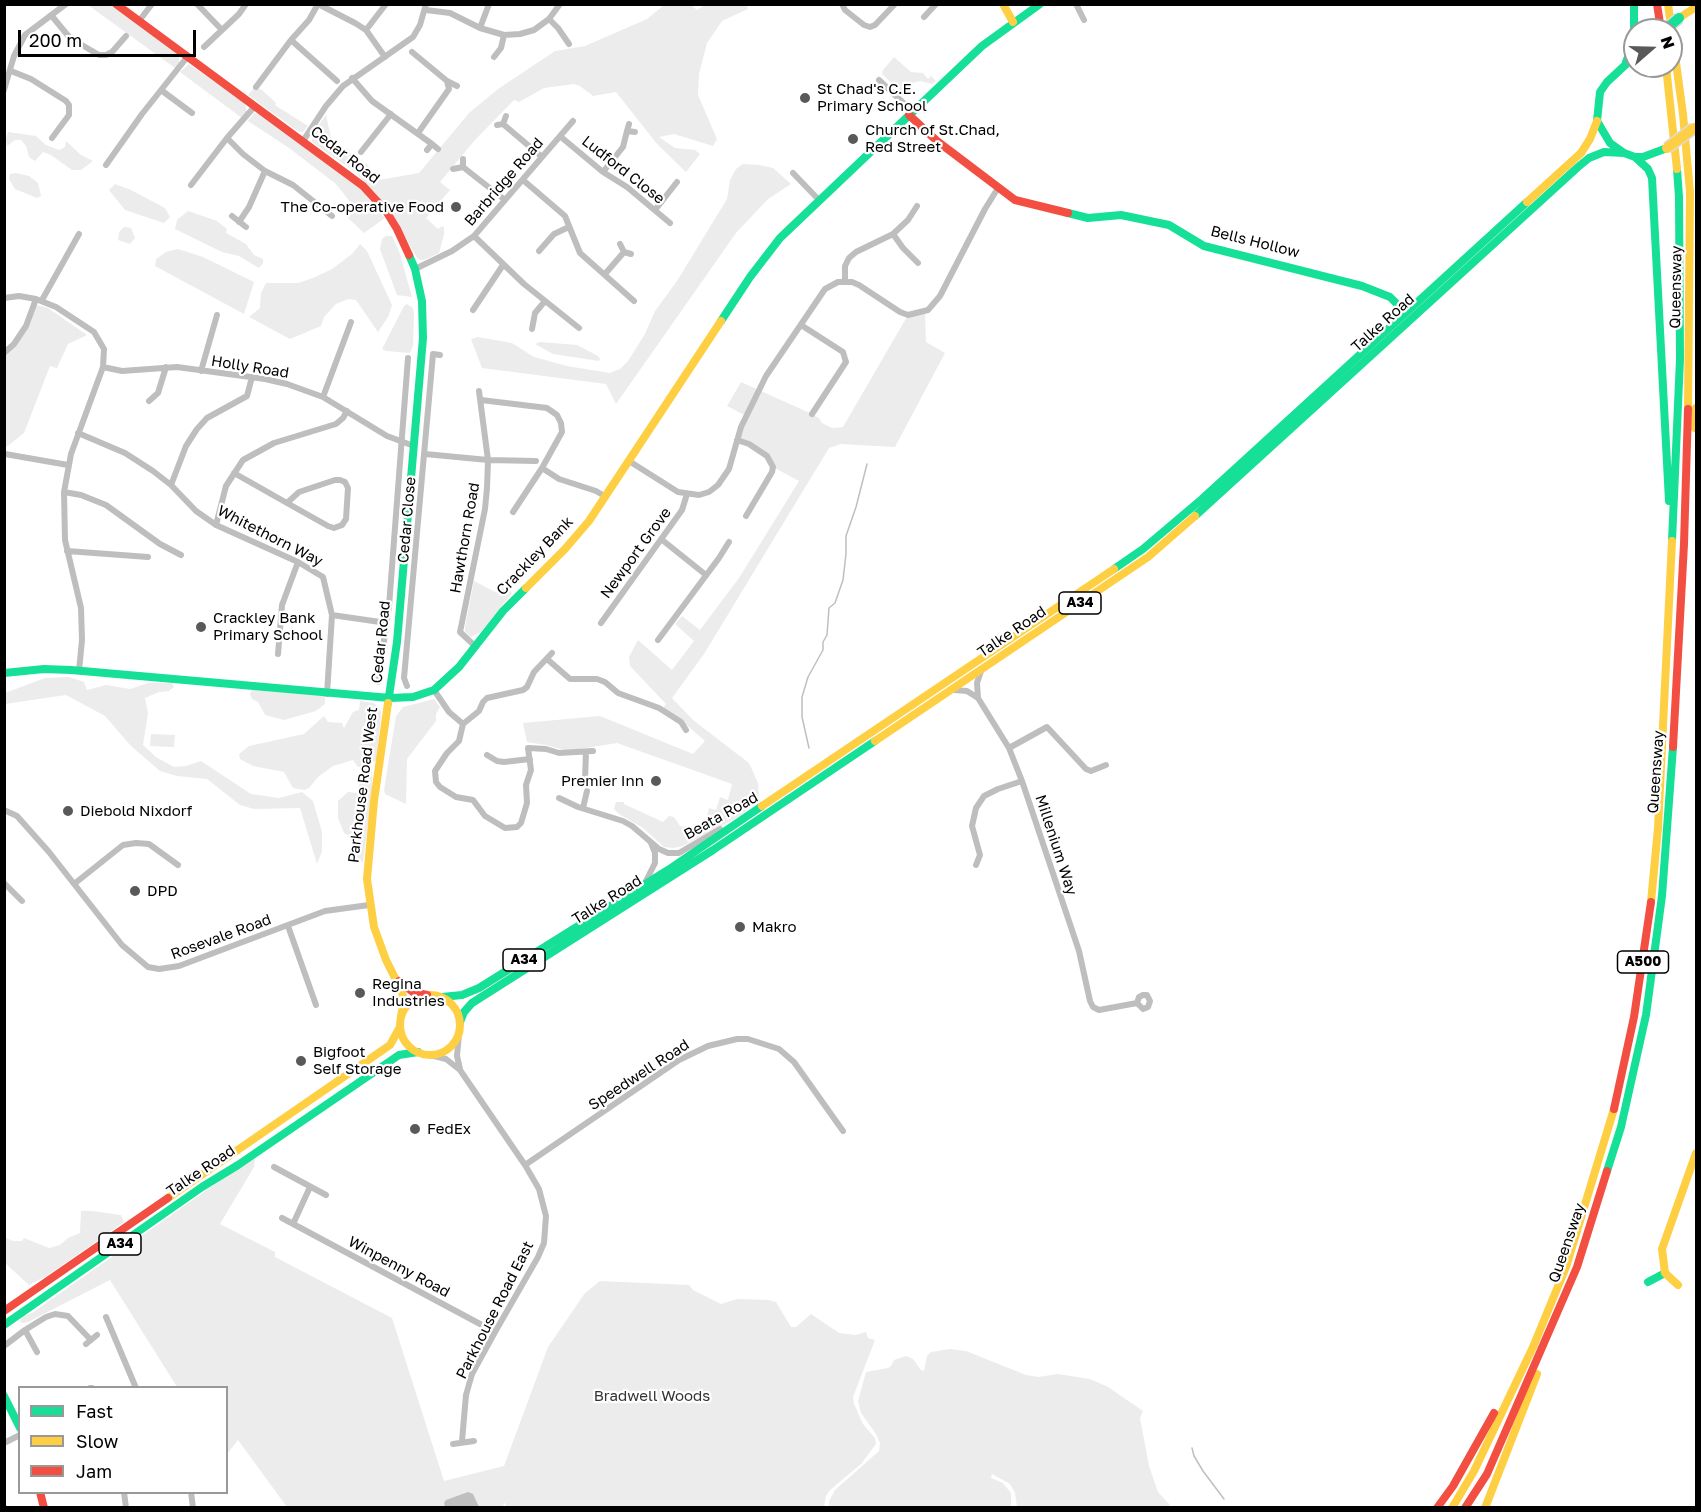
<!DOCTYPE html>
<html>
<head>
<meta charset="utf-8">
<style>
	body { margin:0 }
	#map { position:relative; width:1701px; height:1512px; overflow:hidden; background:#fff; font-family:"Golos Text",sans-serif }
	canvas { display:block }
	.frame { position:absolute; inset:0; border:6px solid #000; pointer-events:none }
	.legend { position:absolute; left:18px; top:1386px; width:210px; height:108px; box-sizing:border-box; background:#fff; border:2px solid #999; margin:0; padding:8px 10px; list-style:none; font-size:18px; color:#000 }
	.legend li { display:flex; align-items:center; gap:12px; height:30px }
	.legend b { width:30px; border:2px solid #999 }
	.north { position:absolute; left:1623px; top:18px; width:60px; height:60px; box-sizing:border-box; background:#fff; border:2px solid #999; border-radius:50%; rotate:70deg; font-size:16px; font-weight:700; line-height:24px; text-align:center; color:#000 }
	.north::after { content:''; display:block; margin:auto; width:21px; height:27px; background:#595959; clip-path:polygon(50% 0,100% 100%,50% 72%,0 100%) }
	.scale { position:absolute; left:18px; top:30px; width:178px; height:27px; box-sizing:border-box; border:3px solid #000; border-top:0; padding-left:8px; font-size:18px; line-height:21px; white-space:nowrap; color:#000; -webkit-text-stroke:4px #fff; paint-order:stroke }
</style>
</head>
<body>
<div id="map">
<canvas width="1701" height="1512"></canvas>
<div class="frame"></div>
<ul class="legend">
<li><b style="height:8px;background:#16e098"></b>Fast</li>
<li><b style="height:8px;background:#ffcf43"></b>Slow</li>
<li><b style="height:8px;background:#f24e42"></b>Jam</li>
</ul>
<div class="north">N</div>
<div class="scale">200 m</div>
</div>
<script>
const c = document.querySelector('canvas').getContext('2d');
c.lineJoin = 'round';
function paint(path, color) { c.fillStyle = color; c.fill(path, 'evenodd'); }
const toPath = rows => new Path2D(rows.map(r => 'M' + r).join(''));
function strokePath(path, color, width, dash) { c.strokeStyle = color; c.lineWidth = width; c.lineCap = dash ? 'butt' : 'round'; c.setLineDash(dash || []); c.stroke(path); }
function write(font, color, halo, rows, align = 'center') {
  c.font = font + ' "Golos Text",sans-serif'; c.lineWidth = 4.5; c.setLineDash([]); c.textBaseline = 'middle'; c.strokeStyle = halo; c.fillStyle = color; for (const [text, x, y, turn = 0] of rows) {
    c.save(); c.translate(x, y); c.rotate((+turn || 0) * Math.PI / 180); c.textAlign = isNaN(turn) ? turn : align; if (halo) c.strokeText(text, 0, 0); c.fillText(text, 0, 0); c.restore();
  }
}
paint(toPath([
	[746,4,748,9,722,21,707,43,699,74,698,95,717,139,713,146,674,134,659,137,675,148,695,150,700,154,686,172,657,144,616,92,593,96,580,86,574,84,544,88,519,102,514,100,475,140,440,182,450,190,426,218,438,229,442,226,444,227,444,235,439,253,424,260,420,260,417,258,392,213,375,193,355,172,312,142,312,134,326,115,333,147,342,147,349,150,352,156,367,164,379,180,419,173,469,113,498,89,555,51,585,46,647,19,664,5,691,5,697,10,705,5],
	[88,5,110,5,176,52,179,56,179,63,175,68],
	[894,57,911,72,923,73,928,79,931,76,936,81,932,84,920,81,913,83,909,92,904,95,882,74,883,70],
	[189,64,245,103,247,113,242,118,180,72],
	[255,87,262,90,276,103,275,105,308,126,303,132,299,132,248,95],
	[254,113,259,114,361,190,385,218,364,233,348,218,355,208,336,184,289,148,248,121],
	[8,132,36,136,46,145,59,150,65,147,66,141,81,155,93,161,81,170,72,170,51,155,43,152,35,161,29,157,26,146,21,140,15,140,7,146,6,139],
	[743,164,759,165,773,168,791,184,768,199,736,233,616,404,606,384,482,368,471,339,478,337,512,343,534,357,567,366,610,373,620,369,628,361,645,334,655,311,677,281,727,199,730,180,736,169],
	[16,173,29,176,38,183,41,196,37,198,15,189,9,179,10,174],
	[115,184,131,190,165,208,170,217,164,223,125,210,109,190],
	[188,211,217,221,227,229,226,233,246,244,254,255,263,259,263,263,259,268,239,256,222,252,175,229,177,220],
	[124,227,131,228,135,238,130,244,118,240,119,232],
	[386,236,392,236,399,251,412,297,397,295,380,249,382,239],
	[360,244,367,251,392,305,388,317,378,332,356,300,348,299,336,304,324,317,321,326,290,339,249,317,260,308,261,293,266,283,298,283,313,278,332,269,352,254],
	[178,249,203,257,254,282,244,314,155,266,156,259,166,252],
	[407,304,413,308,414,314,413,346,410,353,386,351,382,349,404,306],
	[36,305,48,308,87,335,68,344,57,368,50,366,24,433,5,448,5,354],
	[925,311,926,342,945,353,895,447,841,444,829,448,704,654,672,698,693,720,749,763,758,783,759,799,740,816,683,846,674,848,664,847,643,828,619,814,614,809,616,802,624,802,624,804,663,822,669,816,674,817,680,826,697,831,703,821,706,820,709,808,716,810,720,797,728,800,732,784,617,743,568,751,546,745,527,742,523,723,600,716,693,754,705,741,682,721,663,708,666,704,630,666,629,657,638,640,672,670,694,641,675,624,682,616,700,630,739,578,799,481,773,467,770,459,737,440,746,416,727,406,741,382,812,414,819,418,822,423,832,428,843,427,908,315],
	[540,342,577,345,598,356,600,359,599,361,553,354,535,344],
	[474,581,495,592,505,584,512,593,481,632,471,637,465,632,465,627],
	[69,677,84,682,87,690,106,685,130,689,148,683,172,683,174,687,169,691,159,692,145,698,148,713,143,745,156,757,174,767,186,766,201,761,251,794,279,798,302,792,313,801,322,832,322,851,317,864,300,808,254,809,240,805,207,779,177,776,160,771,131,746,105,716,66,695,5,704,5,693,45,678],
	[252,690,325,696,325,704,316,711,284,720,265,715,258,702,252,699,250,694],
	[434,699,440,707,436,714,436,721,407,759,406,804,385,794,384,790,396,716,403,707],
	[360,701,374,703,381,711,381,716,376,761,372,762,372,791,363,862,356,863,353,853,356,840,344,833,338,818,338,801,348,792,356,793,360,783,362,767,358,767,353,760,333,766,318,777,309,788,304,790,293,788,284,772,253,766,240,759,239,754,249,746,304,734,324,716,328,722,342,723,344,728,353,712,359,710],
	[151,734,175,735,174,747,150,746],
	[255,1159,254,1167,220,1224,275,1252,275,1257,392,1318,444,1481,504,1466,548,1347,585,1293,600,1281,689,1285,693,1290,721,1304,737,1299,769,1300,776,1302,791,1327,796,1327,811,1314,839,1333,856,1335,866,1332,868,1338,875,1340,853,1397,854,1404,863,1424,875,1438,876,1444,861,1464,830,1490,826,1496,824,1507,507,1508,504,1502,503,1508,287,1507,238,1440,227,1454,226,1388,177,1387,110,1280,28,1322,22,1323,20,1321,23,1316,32,1313,248,1161],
	[81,1211,92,1211,121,1215,124,1222,48,1275,29,1285,5,1263,4,1237,13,1241,22,1241,24,1238,49,1248,60,1245,68,1238,80,1233],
	[950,1349,966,1351,1026,1375,1038,1377,1058,1374,1090,1379,1108,1387,1143,1411,1140,1418,1149,1466,1158,1492,1170,1505,1167,1508,1017,1507,1015,1493,1010,1484,992,1474,991,1478,1003,1483,1011,1493,1011,1507,829,1507,829,1501,835,1490,879,1451,880,1443,876,1434,861,1413,858,1401,866,1372,888,1368,891,1366,894,1360,906,1356,913,1359,921,1370,924,1371,927,1356,931,1352]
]), '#ececec');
paint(toPath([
	[468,1492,473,1494,479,1507,445,1507,444,1503,446,1500]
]), '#bfbfbf');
strokePath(toPath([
	[809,748,802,717,802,697,808,677,823,650,823,642,827,635,829,608,835,603,843,580,846,554,846,536,856,507,867,464],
	[1192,1448,1194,1456,1203,1471,1224,1499]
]), '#bfbfbf', 1.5);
strokePath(toPath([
	[197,4,222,30],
	[318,4,355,23,366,30,385,57],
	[842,4,845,10,864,25,870,27,875,25,895,4],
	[1076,4,1084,20],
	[426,10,450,13,480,28,504,35,520,34,534,30,549,19,560,4],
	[51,15,70,38,99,55,106,55,112,52,126,36],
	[924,17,936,4],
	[549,19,558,28,569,44],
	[139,21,152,4],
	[480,28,489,4],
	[366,30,386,4],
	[291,40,337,81],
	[204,47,239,14,246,4],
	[412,52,447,81,457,86],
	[494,57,501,48,504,35],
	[11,71,31,79,66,101,69,105,69,115,52,138],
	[352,78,372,101,432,144],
	[879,80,913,112],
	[256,87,291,40,309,20,318,4],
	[4,90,14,56,25,35,66,4],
	[161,90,192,113],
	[503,124,542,157],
	[629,124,627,131,635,132],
	[497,125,503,124,506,116],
	[418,133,449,89,447,81],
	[561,137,603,172,627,187,670,223],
	[227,138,243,154,265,171,293,185,332,216],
	[303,141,326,106,343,86,413,37,420,25,426,4],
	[427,150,432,144,438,149],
	[361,152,391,114],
	[106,165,142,114,188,56],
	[463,167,505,200],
	[453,169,463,167,463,159],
	[603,172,623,147,627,131],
	[793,173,819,200],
	[523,180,565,216,580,253,634,301],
	[191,185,227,138,255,106],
	[655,210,677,182],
	[232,216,246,227],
	[239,222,249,207,265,171],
	[893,234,903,248,918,263],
	[474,236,524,284,579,328],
	[620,244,624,252,631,254],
	[539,251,554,234,569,227],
	[415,269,452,251,474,236,573,121],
	[605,274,624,252],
	[845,281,845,266,849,258,856,252,893,234,908,220,917,206],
	[4,298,19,296,36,299,56,307,94,332,104,349,103,367,71,454,64,492,65,540,81,608,82,640,79,671],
	[42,300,79,234],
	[473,310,503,265],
	[801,325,843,352,845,359,846,362,812,414],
	[532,329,535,313,545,301],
	[4,353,14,344,26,326,36,299],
	[103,367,122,371,177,367,265,379,287,384,323,397,387,436,414,446],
	[201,371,217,315],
	[323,397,351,322],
	[481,400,547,408,557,415,561,423,562,432,542,468,513,512],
	[149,401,158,393,166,367],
	[78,433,125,453,153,471,171,485,196,511,216,525,298,562,323,577,332,615,327,694],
	[737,440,749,444,767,456,773,467,772,472,746,516],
	[5,454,68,465],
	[425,454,488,460,536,461],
	[629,461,678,492,699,495,709,492,718,485,729,469,741,427,766,376,825,289,838,282,852,282,859,285,900,312,908,315,928,310,940,296,985,209,998,188],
	[542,468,559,479,596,491,606,497],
	[234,473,287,503,328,526,334,528,342,525,346,519,348,488,345,482,340,480,335,480,299,492,287,503],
	[171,485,186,446,197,429,207,418,247,396,252,377],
	[64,492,81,495,106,505,160,544,181,555],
	[216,525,226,486,243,460,274,443,336,424,343,418,347,411],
	[661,539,706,575],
	[67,551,148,557],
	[332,615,387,623],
	[601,623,682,510,687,494],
	[658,640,719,558,729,542],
	[475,646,460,632,485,509,487,488,488,460,479,391],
	[278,654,282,605,298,562],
	[547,659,570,679,597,679,605,682,618,693,659,708,681,722,686,730],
	[981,671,977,683,978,698,1009,748,1022,781,1079,951,1090,1001,1093,1007,1099,1010,1137,1003,1139,997,1143,995,1147,995,1150,1001,1148,1007,1143,1009,1137,1003],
	[378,682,389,606,408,358],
	[407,686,404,678,433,354,440,355],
	[434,690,449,712,463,724,459,741,447,753,435,771,436,782,440,787,456,797,473,800,485,816,505,828,517,827,521,823,527,803,526,785,531,770,528,748,546,749,559,753,593,751],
	[954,690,967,691,978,698],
	[463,724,479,711,483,702,487,698,523,690,527,687,534,672,552,653],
	[1009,748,1047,727,1086,769,1091,771,1106,765],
	[487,755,497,761,504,762,530,759],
	[585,779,586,752],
	[559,798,578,807,623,821,632,826,659,849,668,853,679,853,720,829],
	[583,808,587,791],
	[4,810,17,816,49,852,122,945,148,967,159,969,179,966,325,911,369,905],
	[976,865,980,855,972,826,976,808,984,796,998,789,1022,781],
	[646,881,655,863,655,853,651,843],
	[4,883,22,901],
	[74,884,123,845,136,843,149,844,178,865],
	[288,926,316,1005],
	[459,1034,457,1056,460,1069],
	[430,1055,446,1059,460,1070,525,1165,539,1189,546,1216,544,1243,538,1257,495,1332,472,1374,466,1395,462,1441],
	[525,1165,679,1060,708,1046,737,1039,748,1039,779,1049,794,1062,843,1131],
	[274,1167,326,1195],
	[282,1218,495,1332],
	[293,1224,310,1187],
	[106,1317,136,1388],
	[25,1330,37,1352],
	[86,1344,97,1335],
	[4,1346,25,1330,46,1317,55,1314,68,1316,91,1340],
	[90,1388,92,1388],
	[4,1443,20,1435],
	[453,1444,474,1441],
	[124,1492,126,1508],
	[191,1492,193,1508],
	[4,1507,5,1508]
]), '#bebebe', 6);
strokePath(toPath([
	[1635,56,1607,82,1600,92,1597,121,1610,143,1624,153,1635,157,1643,157,1667,148],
	[1626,62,1634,42,1634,4],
	[1635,157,1648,169,1652,178,1669,501],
	[1068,213,1088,218,1121,215,1169,225,1204,246,1362,286,1390,297,1405,312],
	[721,321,750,277,780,238,982,46,1040,4],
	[1195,516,1578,167,1589,158,1604,152,1624,153],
	[1672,541,1680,359,1679,197,1677,169],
	[1114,569,1143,549,1202,499,1527,202],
	[4,673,44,669,71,670,390,698,413,697,434,690,459,667,503,611,526,588],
	[388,703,397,642,423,338,422,301,415,269,409,255],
	[442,997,462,995,479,988,668,870,762,806],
	[460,1022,464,1012,472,1003,713,850,875,741],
	[1607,1171,1621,1127,1646,1015,1662,896,1673,747],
	[1648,1282,1665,1273],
	[4,1325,202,1187,238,1165,399,1055,418,1052],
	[4,1396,20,1428]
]), '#16e098', 8);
strokePath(toPath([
	[1003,4,1013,22],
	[1668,4,1683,114,1690,192,1688,409],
	[1679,18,1696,7],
	[1666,66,1677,169],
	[1527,202,1581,153,1590,139,1597,121],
	[1695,428,1696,408],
	[526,588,565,549,589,521,721,321],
	[388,703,374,801,367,879,374,927,386,960,402,992,404,1002,401,1016],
	[875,741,1148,557,1195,516],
	[762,806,1114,569],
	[1651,902,1658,828,1672,541],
	'400 1025a30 30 0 1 1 60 0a30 30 0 1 1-60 0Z',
	[168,1198,390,1045,400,1027],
	[1678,1285,1665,1273,1662,1249,1696,1153],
	[1452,1508,1474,1471,1533,1347,1566,1267,1614,1109],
	[1485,1508,1537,1374]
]), '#ffcf43', 8);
strokePath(toPath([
	[116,4,363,186,386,211,397,229,409,255],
	[1657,4,1661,30],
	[909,115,937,141,1015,200,1068,213],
	[1673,747,1684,544,1688,409],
	[399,981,413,992,427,995],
	[1614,1109,1634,1017,1651,902],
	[4,1311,168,1198],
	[40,1492,44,1508],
	[1437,1508,1453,1486,1494,1413],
	[1465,1508,1487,1474,1577,1267,1607,1171]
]), '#f24e42', 8);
const fastBridge = toPath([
	[1665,30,1679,18]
]);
const slowBridge = toPath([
	[1667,148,1694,128]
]);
strokePath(fastBridge, '#dbdbdb', 13, []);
strokePath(slowBridge, '#dbdbdb', 13, []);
strokePath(fastBridge, '#16e098', 10);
strokePath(slowBridge, '#ffcf43', 10);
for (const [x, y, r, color] of [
	[805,98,6,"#595959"],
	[853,139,6,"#595959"],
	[456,207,6,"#595959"],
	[201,627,6,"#595959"],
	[656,781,6,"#595959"],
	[68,811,6,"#595959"],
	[135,891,6,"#595959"],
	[740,927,6,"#595959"],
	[360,993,6,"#595959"],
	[301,1061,6,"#595959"],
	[415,1129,6,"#595959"]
]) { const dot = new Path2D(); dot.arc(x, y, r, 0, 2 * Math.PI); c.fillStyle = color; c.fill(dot); strokePath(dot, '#fff', 2); }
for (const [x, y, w] of [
	[1080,603,42],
	[524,960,42],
	[1643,962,51],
	[120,1244,42]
]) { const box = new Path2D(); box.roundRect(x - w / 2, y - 11, w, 22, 4.5); c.fillStyle = '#fff'; c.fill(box); strokePath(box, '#000', 1.5); }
write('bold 14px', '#000', null, [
	["A34",1080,603],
	["A34",524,960],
	["A500",1643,962],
	["A34",120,1244]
]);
write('15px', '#000', '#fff', [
	["St Chad's C.E.",817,89],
	["Primary School",817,106],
	["Church of St.Chad,",865,130],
	["Red Street",865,147],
	["The Co-operative Food",444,207,"right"],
	["Crackley Bank",213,618],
	["Primary School",213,635],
	["Premier Inn",644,781,"right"],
	["Diebold Nixdorf",80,811],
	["DPD",147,891],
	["Makro",752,927],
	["Regina",372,984],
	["Industries",372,1001],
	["Bigfoot",313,1052],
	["Self Storage",313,1069],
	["FedEx",427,1129]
], 'left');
write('15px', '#000', '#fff', [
	["Cedar Road",345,155,38],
	["Ludford Close",623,170,38],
	["Barbridge Road",504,182,-49],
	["Bells Hollow",1255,242,14],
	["Queensway",1676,287,-89],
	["Talke Road",1383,323,-42],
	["Holly Road",250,367,9],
	["Cedar Close",407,520,-85],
	["Whitethorn Way",270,536,27],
	["Hawthorn Road",465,538,-80],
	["Newport Grove",636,553,-54],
	["Crackley Bank",535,556,-46],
	["Talke Road",1012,632,-34],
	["Cedar Road",381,642,-84],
	["Queensway",1656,772,-86],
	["Parkhouse Road West",363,785,-83],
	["Beata Road",721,816,-29],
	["Millenium Way",1056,845,72],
	["Talke Road",607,900,-32],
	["Rosevale Road",221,937,-20],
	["Speedwell Road",639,1075,-33],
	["Talke Road",201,1171,-34],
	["Queensway",1567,1243,-71],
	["Winpenny Road",399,1267,28],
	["Parkhouse Road East",495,1310,-63]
]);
write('15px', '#333', '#fff', [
	["Bradwell Woods",652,1396]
]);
</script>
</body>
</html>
